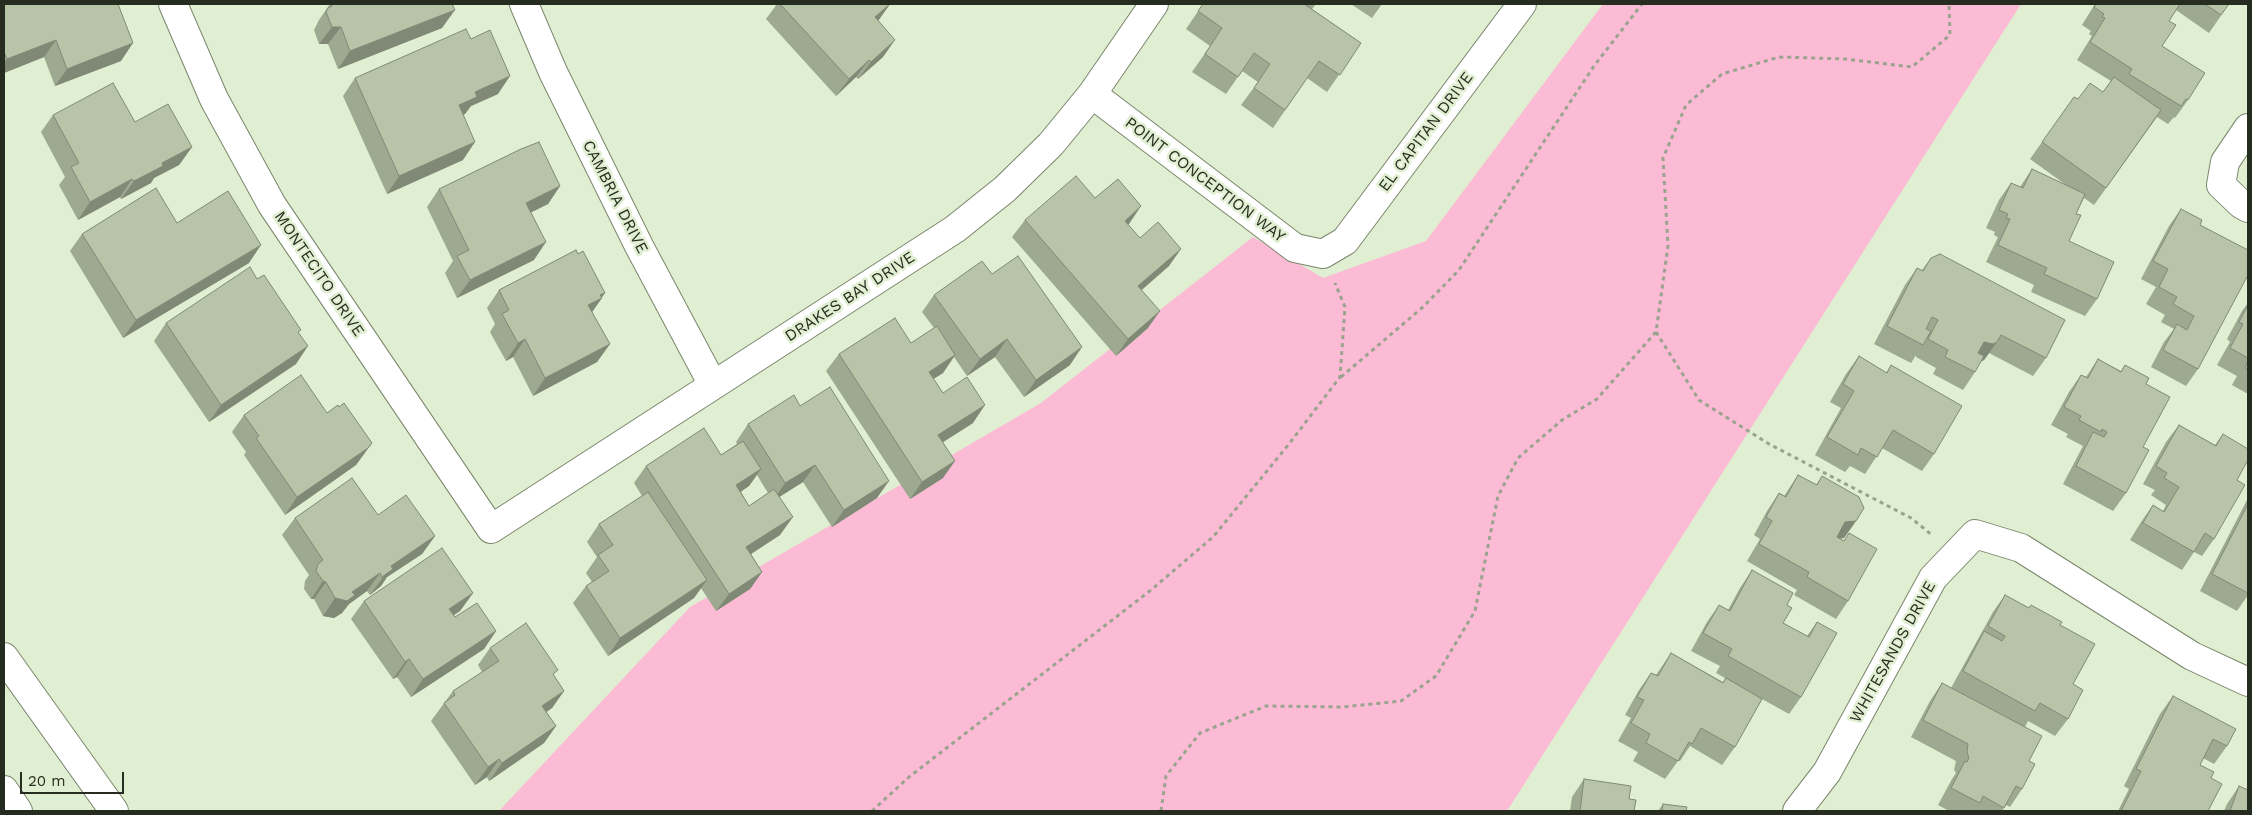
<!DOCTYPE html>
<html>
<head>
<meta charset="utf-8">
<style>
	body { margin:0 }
	#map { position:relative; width:2252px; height:815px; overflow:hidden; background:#e0eed1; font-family:"Work Sans",sans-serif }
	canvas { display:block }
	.frame { position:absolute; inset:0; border:5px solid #272c21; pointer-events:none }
	.scale { position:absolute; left:20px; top:772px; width:104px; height:22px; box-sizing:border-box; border:2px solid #272c21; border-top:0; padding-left:6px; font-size:15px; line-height:18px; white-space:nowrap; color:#272c21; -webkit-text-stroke:4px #e0eed1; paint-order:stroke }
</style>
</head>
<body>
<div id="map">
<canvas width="2252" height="815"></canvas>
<div class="frame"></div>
<div class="scale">20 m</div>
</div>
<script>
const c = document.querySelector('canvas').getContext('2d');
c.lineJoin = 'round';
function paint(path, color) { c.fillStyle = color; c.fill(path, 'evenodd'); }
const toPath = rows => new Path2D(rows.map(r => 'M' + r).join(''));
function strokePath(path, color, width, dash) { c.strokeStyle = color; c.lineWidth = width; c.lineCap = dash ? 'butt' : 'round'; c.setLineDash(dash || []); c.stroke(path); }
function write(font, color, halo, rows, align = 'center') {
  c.font = font + ' "Work Sans",sans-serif'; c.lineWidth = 5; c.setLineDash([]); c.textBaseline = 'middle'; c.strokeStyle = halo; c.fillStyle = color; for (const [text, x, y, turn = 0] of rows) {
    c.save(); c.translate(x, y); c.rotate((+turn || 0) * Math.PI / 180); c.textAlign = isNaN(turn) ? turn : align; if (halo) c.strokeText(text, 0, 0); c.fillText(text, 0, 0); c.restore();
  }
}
paint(toPath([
	[1603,4,2021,4,1507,811,499,811,690,607,1041,403,1253,237,1323,278,1426,241]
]), '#fcbbd5');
const minor = toPath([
	[173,4,214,99,272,205,491,529,955,229,1005,189,1051,144,1092,94,1154,4],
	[524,4,553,72,639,246,713,385],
	[2248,128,2225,162,2221,185,2241,204,2248,208],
	[1797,811,1827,772,1933,578,1975,534,2021,548,2192,656,2248,682]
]);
const tertiary = toPath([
	[1092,94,1295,248,1323,254,1345,241,1522,4]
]);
const secondary = toPath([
	[4,657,114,811],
	[4,790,18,811]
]);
strokePath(minor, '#7a866c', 30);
strokePath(tertiary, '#7a866c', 30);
strokePath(secondary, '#7a866c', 30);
strokePath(toPath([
	[1656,332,1699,400,1769,444,1911,518,1932,535],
	[1341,377,1423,307,1459,270,1594,66,1642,4],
	[872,811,909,777,1151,590,1213,537,1289,444,1340,377,1345,307,1335,283],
	[1161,811,1166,776,1200,733,1266,706,1343,707,1401,701,1436,676,1475,611,1498,496,1518,458,1562,420,1597,399,1656,332,1668,246,1663,158,1686,105,1722,74,1779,57,1845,59,1912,67,1950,35,1949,4]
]), '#99a38d', 3, [4, 4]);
strokePath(minor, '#fff', 28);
strokePath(tertiary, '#fff', 28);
strokePath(secondary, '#fff', 28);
paint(toPath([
	[4,4,121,61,55,86,44,57,4,73],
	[330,4,452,4,442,28,338,69,328,44,319,44,314,30,319,20],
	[777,4,890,4,878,21,883,57,858,79,856,77,836,96,766,19],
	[1203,4,1316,4,1312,9,1361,43,1327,92,1307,78,1273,128,1241,105,1258,82,1242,71,1226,94,1192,72,1210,46,1186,29],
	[1351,4,1382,4,1372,18],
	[2095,4,2229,4,2209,33,2176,10,2169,21,2162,46,2188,100,2175,118,2174,117,2168,124,2157,117,2094,205,2084,198,2076,214,2069,241,2097,299,2085,316,2031,292,2034,285,1986,262,1998,237,1994,235,1995,232,1986,228,1999,200,2011,183,2020,187,2032,169,2066,185,2030,159,2074,97,2078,99,2103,92,2111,81,2077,60,2092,36,2089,34,2091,31,2082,25],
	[471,39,498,94,471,106,465,114,463,115,463,160,387,194,343,96,355,78],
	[53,115,135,122,192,147,179,165,154,178,151,183,121,199,120,197,78,220,59,185,65,177,41,132],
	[560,186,548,204,531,212,534,260,457,298,445,273,453,261,427,207,439,189],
	[1095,198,1129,224,1128,225,1140,238,1169,266,1142,290,1148,328,1116,356,1012,237,1025,220],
	[2181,209,2200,225,2198,369,2186,386,2151,367,2164,342,2174,329,2161,322,2165,315,2146,304,2156,287,2141,279,2169,226],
	[82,234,249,263,123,338,70,251],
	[578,254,605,293,592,312,610,344,597,362,533,396,513,357,506,361,490,332,495,324,487,308,499,290],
	[1931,258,2046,358,2033,376,1989,353,1984,360,1981,361,1975,372,1963,390,1933,374,1936,368,1916,357,1916,355,1911,363,1874,344,1905,285,1917,268,1922,270],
	[992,274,1070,365,1024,397,995,357,967,376,954,357,943,373,933,379,943,393,973,423,943,442,943,478,910,499,826,371,839,354,911,343,934,328,922,312,934,295],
	[257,279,296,364,209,422,154,341,166,323],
	[2248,303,2248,394,2232,385,2237,376,2217,365,2230,342,2227,339,2242,311],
	[1859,356,1886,373,1891,365,1934,454,1922,471,1882,448,1865,474,1850,466,1845,472,1815,455,1841,408,1830,402,1846,374],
	[2098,359,2121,371,2125,365,2146,384,2143,447,2126,493,2113,511,2063,484,2083,446,2066,437,2068,434,2051,425,2069,392,2081,375,2086,377],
	[800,406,877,498,832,527,803,482,779,497,780,535,751,554,762,572,750,589,716,611,701,588,694,598,608,656,573,603,586,586,592,582,586,573,597,557,587,542,599,524,642,496,634,483,646,466,721,455,737,444,736,442,748,424],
	[757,475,768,493,749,506,741,492,749,486],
	[339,407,372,443,356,465,285,515,244,455,246,452,232,432,244,415,327,413],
	[2179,425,2215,445,2223,434,2237,480,2214,539,2202,556,2194,552,2182,570,2130,540,2141,522,2153,505,2163,511,2166,505,2151,495,2155,490,2143,484,2166,442],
	[1798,475,1816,485,1822,476,1856,521,1844,538,1840,539,1844,541,1849,533,1848,601,1836,619,1794,595,1797,590,1747,561,1760,539,1754,535,1767,511,1779,493,1784,496],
	[2248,498,2248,595,2237,611,2200,591],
	[378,515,435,536,422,554,387,577,381,586,370,595,367,591,349,604,342,613,334,618,323,616,314,599,311,599,304,589,305,581,309,575,282,535,295,518],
	[1752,570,1787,605,1783,623,1807,636,1817,622,1801,697,1789,714,1762,699,1735,747,1722,765,1690,746,1680,761,1678,761,1665,779,1633,761,1638,752,1618,741,1631,718,1625,715,1639,690,1651,673,1656,675,1671,653,1723,682,1725,678,1716,673,1720,666,1691,651,1707,622,1719,605,1728,610,1740,588],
	[473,593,460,611,454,615,455,617,496,631,484,649,411,697,397,677,393,679,351,619,364,601],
	[2005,595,2029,608,2031,605,2060,625,2073,684,2068,719,2055,736,2028,721,2025,727,2029,761,2022,789,2010,807,2006,805,2002,811,1949,811,1938,805,1952,779,1956,773,1954,770,1956,761,1911,737,1930,701,1942,683,1951,688,1993,612],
	[490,648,554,676,564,691,552,708,546,712,556,726,544,743,489,781,487,777,475,785,431,721,453,691,482,672,478,665],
	[2173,696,2227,746,2214,764,2203,758,2200,765,2211,778,2208,811,2118,811,2129,789,2124,786,2160,714],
	[1584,779,1629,799,1634,811,1570,811,1572,797],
	[2239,786,2248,811,2224,811,2227,804],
	[1663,804,1686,811,1658,811]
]), '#9da990');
paint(toPath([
	[890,4,878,21,875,17],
	[455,10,442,28,338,69,350,51],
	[332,27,341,27,328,44,319,44],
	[56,40,44,57,4,73,4,63,7,59],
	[895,40,883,57,858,79,871,62],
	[133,43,121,61,55,86,67,69],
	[869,60,856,77,836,96,849,79],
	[510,76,498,94,471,106,465,114,446,122,459,105,475,92],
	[475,142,463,160,387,194,399,176],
	[192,147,179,165,154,178,151,183,121,199,134,181,162,163],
	[132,179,120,197,78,220,90,202],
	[560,186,548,204,514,221,526,203],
	[1141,206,1129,224,1113,238,1125,221],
	[546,242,534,260,457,298,470,280],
	[261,245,249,263,123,338,136,320],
	[1181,249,1169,266,1126,303,1138,286],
	[605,293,601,298,602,298,590,315,588,305,600,295],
	[1160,311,1148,328,1116,356,1128,339],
	[525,339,513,357,506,361,518,343],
	[1007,339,995,357,967,376,980,359],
	[1984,342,1997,342,1984,360,1980,362,1972,359],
	[610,344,597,362,533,396,545,378],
	[308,346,296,364,209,422,221,405],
	[1082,347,1070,365,1024,397,1036,380],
	[955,355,943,373,916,390,929,372],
	[985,405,973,423,926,453,938,435],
	[372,443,356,465,285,515,297,497],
	[955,461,943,478,910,499,922,482],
	[815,465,803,482,773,501,785,483],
	[761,469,749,486,724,502,736,485],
	[889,481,877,498,832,527,844,510],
	[793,517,780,535,734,565,746,547],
	[1856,521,1844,538,1833,539,1845,522],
	[435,536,422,554,387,577,381,586,370,595,391,566],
	[762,572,750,589,716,611,729,594],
	[380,573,367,591,349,604,342,613,334,618,323,616,335,598,352,592],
	[707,580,694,598,608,656,620,638],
	[323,581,326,582,314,599,311,599],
	[473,593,460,611,437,626,449,609],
	[496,631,484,649,411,697,423,679],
	[409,659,397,677,393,679,405,662],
	[564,691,552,708,530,724,542,706],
	[556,726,544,743,489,781,502,763],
	[499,759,487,777,475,785,488,767]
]), '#808976');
const building = toPath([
	[4,4,118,4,133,43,67,69,56,40,7,59,4,52,4,4],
	[332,4,452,4,455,10,350,51,341,27,332,27,326,12,328,8,332,6,332,4],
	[780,4,890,4,875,17,895,40,871,62,869,60,849,79,780,4],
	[1203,4,1304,4,1361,43,1340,75,1319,61,1285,110,1254,88,1270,64,1254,53,1238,77,1205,54,1222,28,1198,11,1203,4],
	[2096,4,2180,4,2169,21,2176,25,2162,46,2205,73,2188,100,2186,99,2181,106,2129,74,2132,69,2090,42,2105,18,2102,17,2104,14,2094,7,2096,4],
	[2205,4,2229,4,2221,15,2205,4],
	[466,29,471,39,490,30,510,76,475,92,477,97,459,105,475,142,399,176,355,78,466,29],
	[2114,77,2161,110,2106,188,2042,142,2074,97,2078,99,2090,83,2103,92,2114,77],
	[113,83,135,122,168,104,192,147,162,163,163,166,134,181,132,179,90,202,71,167,79,163,53,115,113,83],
	[539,142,560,186,526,203,546,242,470,280,457,256,469,250,439,189,521,149,539,142],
	[2032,169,2085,194,2076,214,2081,215,2069,241,2114,262,2097,299,2044,274,2047,268,1998,245,2010,219,2006,218,2008,214,1999,210,2011,183,2023,188,2032,169],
	[1076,176,1095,198,1118,179,1141,206,1125,221,1140,238,1158,222,1181,249,1138,286,1160,311,1128,339,1025,220,1076,176],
	[156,188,177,223,228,191,261,245,136,320,82,234,156,188],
	[2181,209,2202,220,2200,225,2248,250,2248,275,2198,369,2163,350,2177,324,2187,330,2194,316,2173,304,2177,297,2159,287,2168,269,2153,261,2181,209],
	[576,250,578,254,583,251,605,293,600,295,602,298,588,305,610,344,545,378,525,339,518,343,502,314,509,310,499,290,576,250],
	[1940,254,2065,320,2046,358,2001,335,1997,342,1993,344,1984,342,1978,353,1984,356,1975,372,1945,357,1948,350,1928,339,1938,320,1932,317,1926,329,1931,331,1923,345,1887,326,1917,268,1923,271,1931,258,1940,254],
	[1018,256,1082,347,1036,380,1007,339,980,359,934,295,982,261,992,274,1018,256],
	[250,267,257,279,264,275,301,330,298,332,308,346,221,405,166,323,250,267],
	[2248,305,2248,358,2230,348,2243,324,2239,322,2248,305],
	[895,318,911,343,937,326,955,355,929,372,943,393,967,377,985,405,938,435,955,461,922,482,839,354,895,318],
	[1859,356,1887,373,1891,365,1962,406,1934,454,1893,430,1877,457,1861,448,1858,455,1827,437,1854,391,1843,384,1859,356],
	[2098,359,2121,372,2125,365,2149,378,2146,384,2170,397,2143,447,2149,450,2126,493,2076,466,2093,432,2104,437,2107,432,2102,429,2101,432,2079,420,2081,416,2064,407,2081,375,2088,378,2098,359],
	[2248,361,2248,370,2245,368,2248,361],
	[301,375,327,413,338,405,339,407,344,403,372,443,368,448,297,497,256,438,259,436,244,415,301,375],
	[830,387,889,481,844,510,815,465,785,483,748,424,794,395,800,406,830,387],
	[2179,425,2216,446,2223,434,2248,449,2248,460,2237,480,2245,485,2214,539,2205,533,2194,552,2143,523,2153,505,2164,512,2179,487,2164,478,2167,473,2156,466,2179,425],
	[704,428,721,455,743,441,761,469,736,485,749,506,774,489,793,517,746,547,762,572,729,594,646,466,704,428],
	[1798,475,1817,485,1822,476,1859,497,1864,508,1856,521,1845,522,1837,537,1844,541,1849,533,1877,549,1848,601,1807,577,1809,572,1759,544,1772,521,1766,517,1779,493,1786,497,1798,475],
	[352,478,378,515,406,495,435,536,391,566,393,569,382,577,380,573,352,592,355,595,347,601,335,598,326,582,323,581,316,571,318,564,323,560,295,518,352,478],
	[648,492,707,580,620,638,586,586,609,571,598,555,613,545,599,524,648,492],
	[2248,504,2248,593,2212,574,2248,504],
	[442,548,473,593,449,609,455,617,477,603,496,631,423,679,409,659,405,662,364,601,442,548],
	[1752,570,1793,593,1787,605,1792,608,1783,623,1809,637,1817,622,1837,633,1801,697,1728,656,1732,649,1703,633,1719,605,1730,611,1752,570],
	[2005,595,2029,608,2031,605,2062,622,2060,625,2095,644,2073,684,2083,690,2068,719,2040,703,2035,711,1963,671,1984,631,2002,641,2005,636,1988,626,2005,595],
	[526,623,558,670,553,674,564,691,542,706,556,726,502,763,499,759,488,767,444,703,455,695,453,691,499,661,490,648,526,623],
	[1671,653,1723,683,1726,678,1762,699,1735,747,1701,728,1692,744,1689,742,1678,761,1646,743,1650,734,1631,723,1644,700,1637,697,1651,673,1658,676,1671,653],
	[1942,683,2042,736,2029,761,2035,764,2022,789,2016,786,2004,808,1983,796,1980,803,1951,788,1965,761,1967,762,1969,758,1967,752,1968,744,1923,720,1942,683],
	[2173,696,2236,729,2227,746,2213,739,2200,765,2214,772,2211,778,2222,784,2208,811,2121,811,2141,771,2136,769,2173,696],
	[1584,779,1631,786,1629,799,1636,800,1634,811,1580,811,1584,779],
	[2239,786,2248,790,2248,811,2230,811,2239,786],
	[1663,804,1687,807,1686,811,1662,811,1663,804]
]);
paint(building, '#b7c4a8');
strokePath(building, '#808976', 1);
write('16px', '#272c21', '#e0eed1', [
	["EL CAPITAN DRIVE",1426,132,-53],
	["POINT CONCEPTION WAY",1205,180,37],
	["CAMBRIA DRIVE",615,197,63],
	["MONTECITO DRIVE",319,274,56],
	["DRAKES BAY DRIVE",850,297,-33],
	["WHITESANDS DRIVE",1893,652,-61]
]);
</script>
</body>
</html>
